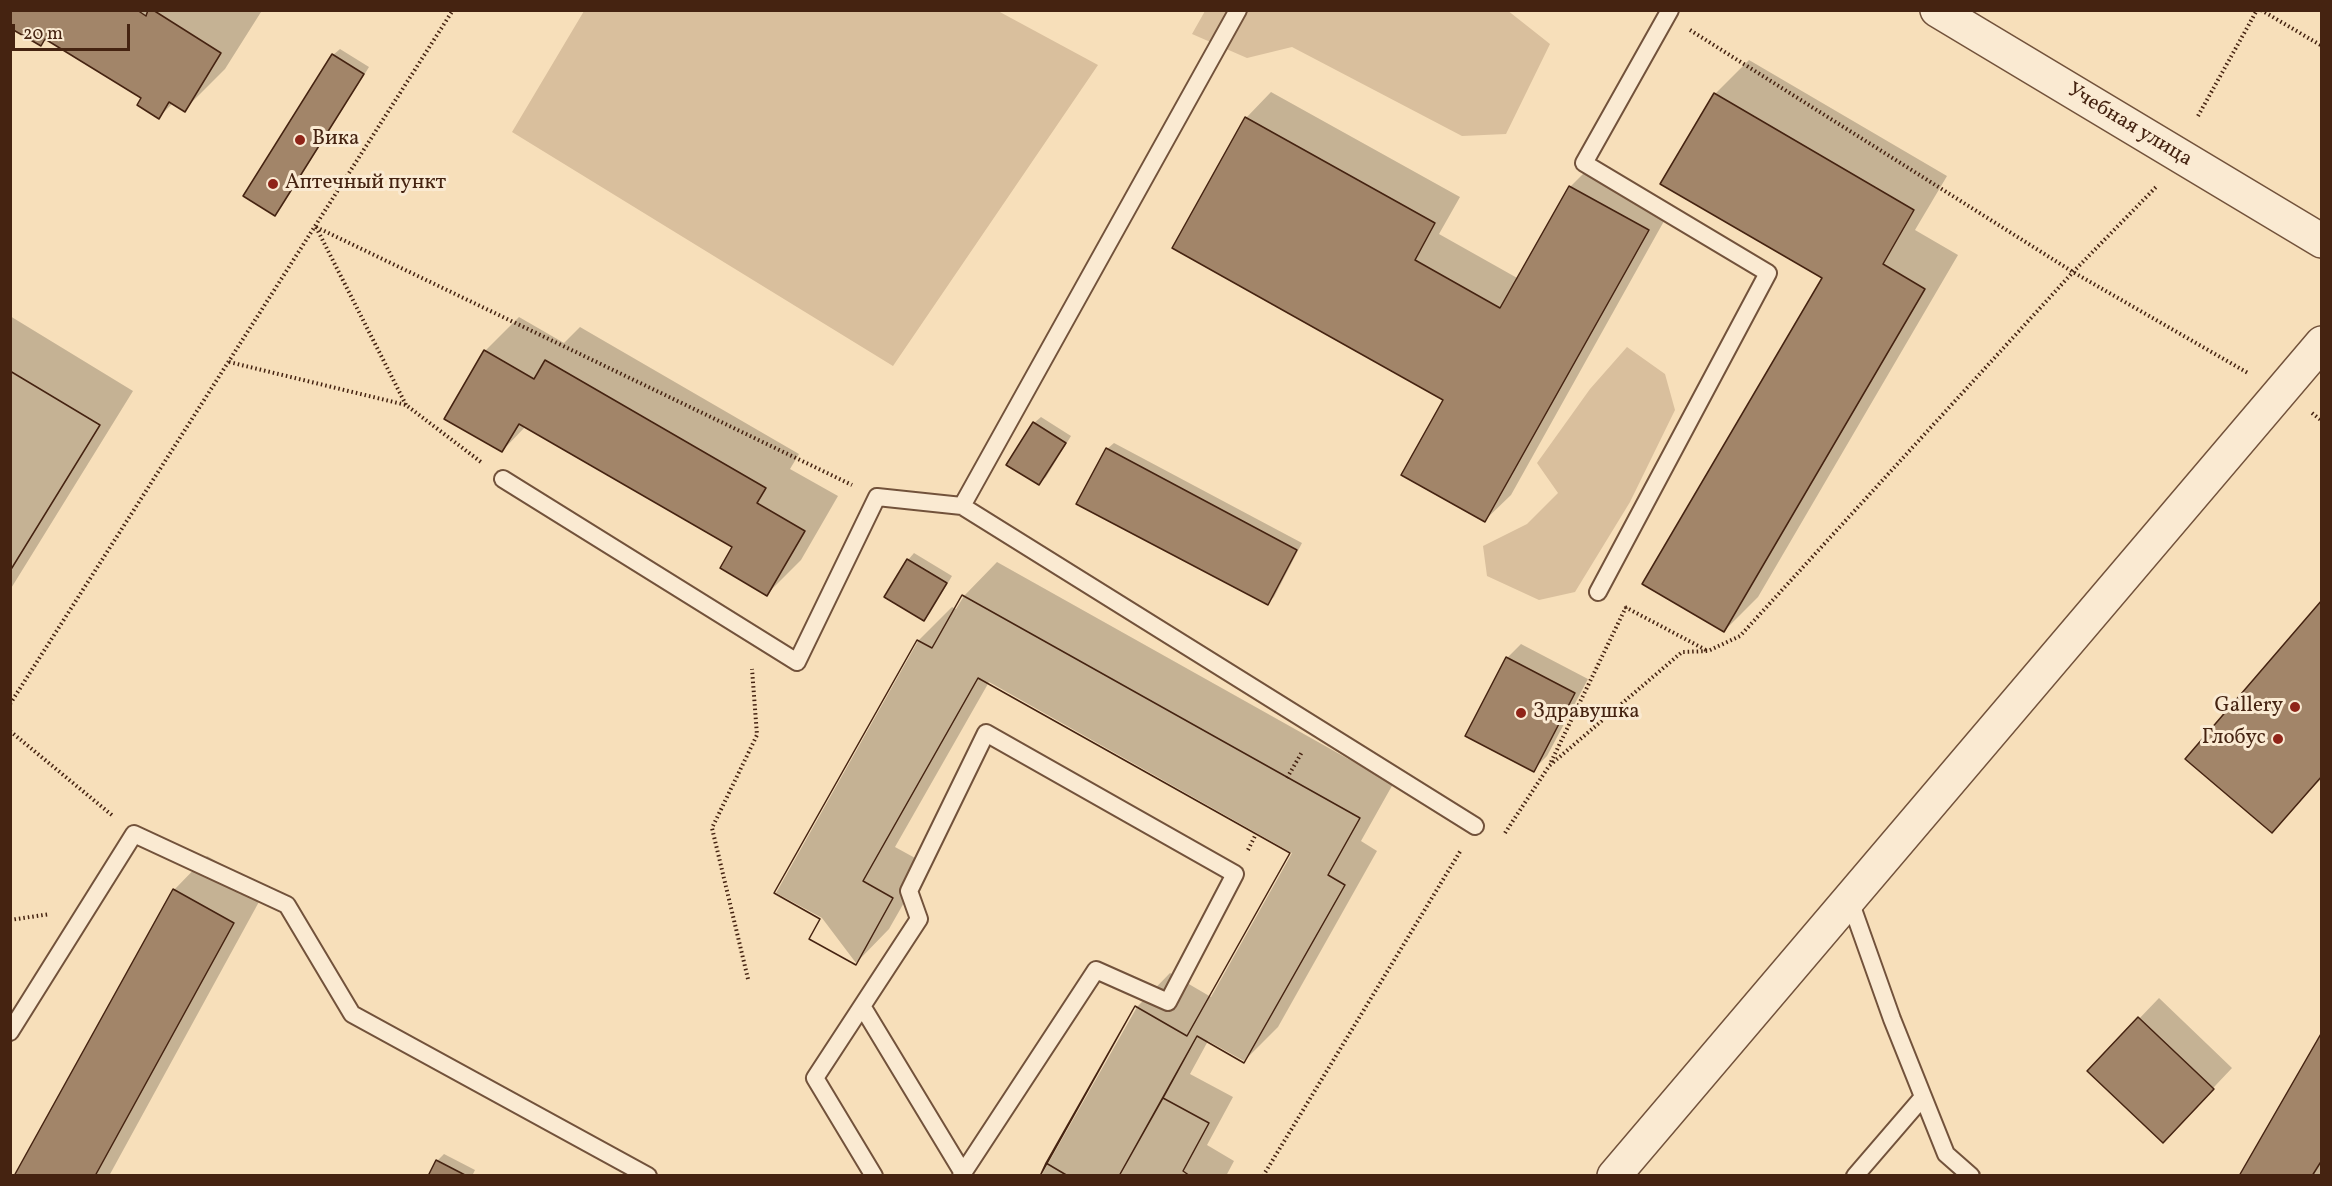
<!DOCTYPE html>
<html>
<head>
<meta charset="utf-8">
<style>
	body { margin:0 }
	#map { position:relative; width:2332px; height:1186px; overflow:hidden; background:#f7dfba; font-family:Vollkorn,serif }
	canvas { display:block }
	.frame { position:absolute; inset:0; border:12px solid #452311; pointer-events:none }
	.scale { position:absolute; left:12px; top:24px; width:118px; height:27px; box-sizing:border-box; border:3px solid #452311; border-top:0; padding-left:8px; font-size:18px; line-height:21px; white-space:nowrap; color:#452311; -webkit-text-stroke:4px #faead2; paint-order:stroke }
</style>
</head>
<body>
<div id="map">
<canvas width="2332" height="1186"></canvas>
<div class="frame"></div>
<div class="scale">20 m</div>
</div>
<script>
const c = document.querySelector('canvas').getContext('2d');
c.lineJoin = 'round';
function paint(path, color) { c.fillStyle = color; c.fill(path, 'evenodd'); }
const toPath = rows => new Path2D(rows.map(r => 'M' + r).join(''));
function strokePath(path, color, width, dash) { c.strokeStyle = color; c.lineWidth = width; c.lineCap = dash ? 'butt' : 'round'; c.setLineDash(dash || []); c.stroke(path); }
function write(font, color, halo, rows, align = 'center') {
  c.font = font + ' Vollkorn,serif'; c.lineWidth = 6; c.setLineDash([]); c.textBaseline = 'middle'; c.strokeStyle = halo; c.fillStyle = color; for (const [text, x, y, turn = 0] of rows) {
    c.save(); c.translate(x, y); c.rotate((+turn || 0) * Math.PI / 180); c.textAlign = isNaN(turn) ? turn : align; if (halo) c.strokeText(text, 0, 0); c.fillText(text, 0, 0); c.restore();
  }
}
paint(toPath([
	[1507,10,1550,44,1506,134,1462,136,1292,47,1247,58,1192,34,1205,11],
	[584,11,998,11,1098,65,893,366,512,132],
	[1627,347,1665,374,1675,410,1630,502,1575,592,1539,600,1487,576,1483,546,1527,524,1558,493,1537,463,1590,389]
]), '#d9bf9d');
paint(toPath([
	[10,10,259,10,261,12,225,69,184,110,173,103,159,117,143,98,47,38,41,44],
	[340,49,369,67,281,208,274,214,333,55],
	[1749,60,1947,176,1915,230,1958,255,1758,597,1724,631,1824,278,1715,94],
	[1271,92,1460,197,1439,234,1519,279,1570,187,1596,161,1673,205,1511,495,1485,520,1446,399,1174,247,1246,118],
	[10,316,133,391,10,590],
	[519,317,564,343,580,327,799,454,790,469,838,496,801,560,767,594,734,546,526,426,502,451,446,418,485,351],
	[1041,417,1071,436,1046,477,1039,483,1034,423],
	[1114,443,1302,543,1274,597,1267,604,1107,449],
	[914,553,952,576,930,613,924,619,908,560],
	[997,562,1393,784,1361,841,1377,851,1278,1027,1244,1061,1208,1041,1190,1074,1233,1097,1207,1145,1234,1161,1226,1176,1041,1176,1137,1007,1170,973,1211,997,1292,853,989,682,895,847,926,864,889,929,856,963,822,918,776,893,918,641,952,607,956,609,964,596],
	[2322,602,2322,778,2272,831],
	[1521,644,1588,679,1547,756,1533,770,1467,735,1507,658],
	[207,856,266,889,109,1176,16,1176,174,890],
	[2159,998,2232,1068,2182,1121,2089,1071],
	[2322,1035,2322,1176,2241,1176],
	[444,1154,475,1170,472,1176,430,1176,437,1161]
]), '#0003');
const building = toPath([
	[10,10,137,10,146,16,148,10,153,10,221,53,185,112,169,102,159,119,137,105,141,98,45,39,41,46,10,28,10,10],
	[332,54,364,74,275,216,243,196,332,54],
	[1714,93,1914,210,1883,264,1925,289,1724,632,1642,584,1822,278,1660,184,1714,93],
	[1245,117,1435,223,1415,260,1500,308,1569,186,1649,230,1485,522,1401,475,1443,400,1172,248,1245,117],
	[484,350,534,379,545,360,766,488,757,503,805,531,767,596,720,568,732,547,519,424,502,452,444,419,484,350],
	[10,371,100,425,10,571,10,371],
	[10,371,100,425,10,571,10,371],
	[1033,422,1066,443,1039,485,1006,465,1033,422],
	[1106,448,1297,550,1268,605,1076,504,1106,448],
	[907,559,947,583,924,621,884,597,907,559],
	[962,595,1360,818,1328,875,1345,885,1244,1063,1197,1036,1163,1098,1209,1123,1183,1171,1190,1176,1040,1176,1135,1006,1187,1036,1290,853,978,678,863,881,893,898,856,965,809,939,820,919,774,893,917,640,932,648,962,595],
	[962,595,1360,818,1328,875,1345,885,1244,1063,1197,1036,1119,1176,1068,1176,1046,1163,1135,1006,1187,1036,1290,853,978,678,863,881,893,898,856,965,809,939,820,919,774,893,917,640,932,648,962,595],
	[2322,600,2322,776,2272,833,2185,759,2322,600],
	[1506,657,1575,693,1534,772,1465,736,1506,657],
	[173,889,234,923,95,1176,14,1176,173,889],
	[2138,1017,2214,1089,2163,1143,2087,1071,2138,1017],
	[2322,1032,2322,1160,2312,1176,2239,1176,2322,1032],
	[1163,1098,1209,1123,1183,1171,1190,1176,1119,1176,1163,1098],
	[436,1160,467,1176,428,1176,436,1160],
	[1046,1163,1068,1176,1040,1176,1046,1163]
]);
paint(building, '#a28569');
strokePath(building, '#452311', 1.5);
const lane = toPath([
	[1238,10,962,506,1475,826],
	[503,479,797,662,877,497,962,506],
	[1598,592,1768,273,1584,163,1670,10],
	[1849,898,1892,1019,1946,1154,1971,1176],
	[862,1006,963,1173],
	[10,1032,134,834,287,905,352,1014,648,1176],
	[874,1176,815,1078,919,919,909,891,986,733,1235,874,1168,1002,1096,970,961,1176],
	[1855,1176,1923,1097]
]);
const street = toPath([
	[1937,10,2322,241],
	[1614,1176,2322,343]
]);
strokePath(lane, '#72523b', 20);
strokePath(street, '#72523b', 36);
strokePath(toPath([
	[2261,10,2322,46],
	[1690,30,2073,272,2248,373],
	[2198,116,2257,10],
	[316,227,852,485],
	[316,227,406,405],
	[229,362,406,405,481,462],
	[2312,413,2322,421],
	[1625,607,1706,650],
	[10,704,453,10],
	[10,731,113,816],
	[1551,762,1626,607],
	[1287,778,1302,752],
	[1505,833,1549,766,1682,652,1708,651,1740,636,2073,272,2157,186],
	[1248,850,1256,834],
	[10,920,50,914],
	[748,979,712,828,757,735,752,669],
	[1263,1176,1461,850]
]), '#452311', 4, [1.5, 3]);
strokePath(lane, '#faead2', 16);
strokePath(street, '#faead2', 33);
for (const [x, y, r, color] of [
	[300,140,6,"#8f2418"],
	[273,184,6,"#8f2418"],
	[2295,707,6,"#8f2418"],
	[1521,713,6,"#8f2418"],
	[2278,739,6,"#8f2418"]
]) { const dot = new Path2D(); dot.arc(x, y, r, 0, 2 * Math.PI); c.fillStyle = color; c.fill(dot); strokePath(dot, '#faead2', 2); }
write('21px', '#452311', '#faead2', [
	["Учебная улица",2129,126,31]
]);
write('21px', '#452311', '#faead2', [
	["Вика",312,140],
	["Аптечный пункт",285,184],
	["Gallery",2283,707,"right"],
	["Здравушка",1533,713],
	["Глобус",2266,739,"right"]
], 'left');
</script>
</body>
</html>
